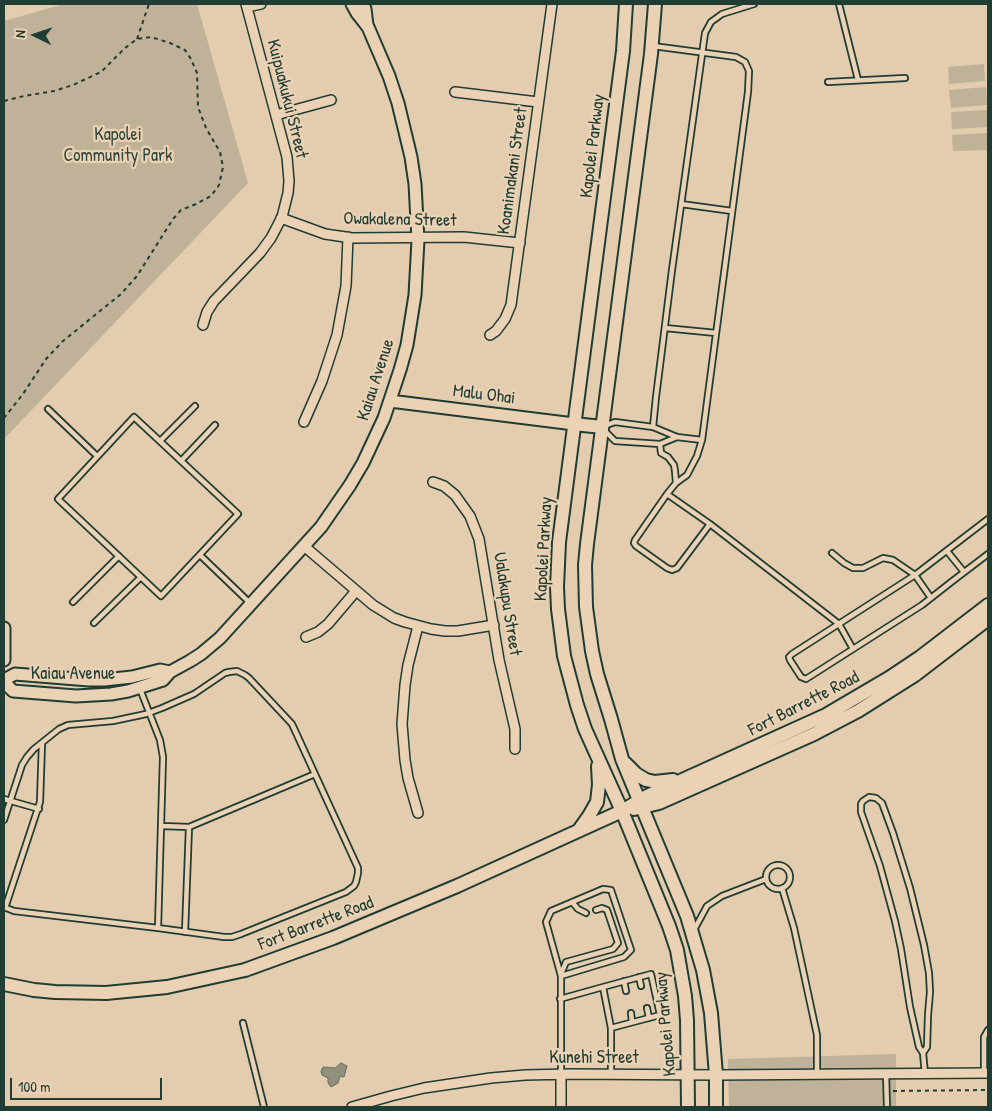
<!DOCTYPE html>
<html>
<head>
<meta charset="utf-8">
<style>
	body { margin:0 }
	#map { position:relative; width:992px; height:1111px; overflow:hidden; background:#e4ccaf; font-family:"Patrick Hand",sans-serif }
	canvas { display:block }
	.frame { position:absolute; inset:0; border:5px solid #1f3d34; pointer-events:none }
	.north { position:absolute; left:10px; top:10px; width:50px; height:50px; -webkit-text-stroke:4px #ecd2b4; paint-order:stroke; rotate:274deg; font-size:14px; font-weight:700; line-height:20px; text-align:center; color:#1f3d34 }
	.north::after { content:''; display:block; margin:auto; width:18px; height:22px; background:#1f3d34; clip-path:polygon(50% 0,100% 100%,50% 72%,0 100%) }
	.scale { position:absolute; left:10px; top:1078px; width:152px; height:22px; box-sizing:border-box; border:2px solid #1f3d34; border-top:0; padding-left:6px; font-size:15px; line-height:18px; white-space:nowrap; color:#1f3d34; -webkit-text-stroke:4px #ecd2b4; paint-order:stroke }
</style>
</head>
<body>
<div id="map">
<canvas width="992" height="1111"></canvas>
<div class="frame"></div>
<div class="north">N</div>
<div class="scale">100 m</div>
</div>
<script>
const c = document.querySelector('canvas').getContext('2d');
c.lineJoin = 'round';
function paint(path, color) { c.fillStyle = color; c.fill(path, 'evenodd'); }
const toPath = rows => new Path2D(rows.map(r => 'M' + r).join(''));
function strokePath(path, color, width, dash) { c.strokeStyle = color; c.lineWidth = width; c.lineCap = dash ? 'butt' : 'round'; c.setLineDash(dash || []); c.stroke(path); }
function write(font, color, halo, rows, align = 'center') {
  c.font = font + ' "Patrick Hand",sans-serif'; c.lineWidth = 4.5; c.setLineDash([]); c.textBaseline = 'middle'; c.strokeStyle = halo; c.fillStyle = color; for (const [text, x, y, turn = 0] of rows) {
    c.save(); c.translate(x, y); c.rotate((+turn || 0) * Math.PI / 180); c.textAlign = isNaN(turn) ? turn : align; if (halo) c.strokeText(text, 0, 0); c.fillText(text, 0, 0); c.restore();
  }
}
paint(toPath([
	[64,4,197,4,248,183,4,439,4,21],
	[984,64,985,81,949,84,948,67],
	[986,87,987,105,951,108,949,90],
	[987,110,988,127,952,129,951,112],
	[988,133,988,150,953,151,952,135],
	[896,1054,896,1107,729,1107,728,1059]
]), '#bfb298');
const water = toPath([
	[341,1063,347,1066,344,1077,340,1076,338,1083,331,1087,328,1083,328,1078,322,1075,321,1071,323,1067,335,1068,341,1063]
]);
paint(water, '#908f7b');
strokePath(water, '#636e5f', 1);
const service = toPath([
	[839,4,858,80],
	[653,46,736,57,745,62,749,71,748,92,702,440,697,456,687,475,676,483,667,494,635,540,634,543,636,546,667,568,672,570,677,568,710,524],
	[828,82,905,78],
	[681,204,732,211],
	[665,328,716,333],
	[48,409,97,456],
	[134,417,238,514,161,596,58,499,134,417],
	[604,426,615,422,653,427,677,437,702,440],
	[653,427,656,397,672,270,705,33,711,22,722,14,754,4],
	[605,431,615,441,660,444,677,437],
	[160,441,195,406],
	[660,444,661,453,668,457,674,465,675,471,676,483],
	[181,461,215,425],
	[667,494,710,524,839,624,853,649],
	[988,519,915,575,792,654,789,657,790,660,801,677,806,679,922,605,950,583,988,554],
	[947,551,964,572],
	[832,553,844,563,853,568,863,568,883,558,893,560,915,575,931,598],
	[200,555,251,604],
	[73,602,119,556],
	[94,623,141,577],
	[140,689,160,740,163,757,158,928],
	[4,799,39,809],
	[4,820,22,765,27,757,34,749,59,729,68,725,113,721,146,714,162,708,194,694,225,673,229,672,237,671,245,675,249,678,292,724,358,868,358,873,356,882,354,886,346,892,241,934,232,937,224,937,158,928,14,911,4,907],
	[162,826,189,827],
	'766 877a12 12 0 1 1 24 0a12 12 0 1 1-24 0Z',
	[782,888,794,928,817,1035,817,1075],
	[572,902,578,909,586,913],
	[5,908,40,802,42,743],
	[694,930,707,906,722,896,766,879],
	[185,932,189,827,315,774],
	[561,974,566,962,613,949,618,943,607,910,602,908,596,910],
	[561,976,624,957,631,950,611,890,603,889,551,911,546,922,561,976,561,1074],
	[639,977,641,986],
	[624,981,626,991],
	[603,987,651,974,660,1015,611,1028],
	[560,999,603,987,611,1028,611,1075],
	[647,1008,649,1018],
	[631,1013,632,1022],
	[243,1023,264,1107],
	[923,1053,927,1047,928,1015,930,992,929,973,924,945,910,888,893,833,882,803,876,798,869,797,863,801,861,804,861,812,880,866,895,921,901,949,910,1007,919,1047,923,1053,925,1074],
	[984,1073,984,1037,988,1030],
	[886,1074,887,1107]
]);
const minor = toPath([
	[247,7,261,4],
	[455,92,538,102],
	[276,115,331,100],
	[281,218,325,234,352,238,464,237,520,243],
	[203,325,207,312,214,301,260,253,271,238,282,217,288,193,289,181,287,157,246,4],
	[490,335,496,331,505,319,511,305,552,4],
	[304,422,322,381,337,335,346,286,348,237],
	[433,482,444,486,455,495,470,516,479,539,499,660,515,729,515,749],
	[304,546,373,605,394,618,405,622,431,629,445,631,458,631,494,625],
	[418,626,408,665,405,685,402,724,405,760,408,778,418,813],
	[306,637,318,632,328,624,356,591],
	[561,1074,561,1107],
	[352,1107,391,1096,424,1088,491,1078,525,1075,570,1074,716,1075,988,1073]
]);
const tertiary = toPath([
	[363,4,365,9,367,25],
	[390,401,574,424],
	[4,628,4,660],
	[4,680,15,674,89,680,104,680,132,677,160,670,170,672],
	[4,682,13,691,76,696,111,694,128,691,163,680,170,672,190,661,201,654,220,638,321,527,350,485,363,463,384,418,400,370,407,345,415,295,418,240,415,184,411,157,398,103,389,76,368,27,357,13,352,4]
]);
const secondary = toPath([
	[626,4,623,51,559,542,557,587,558,609,564,656,577,705,585,729,622,811,669,926,677,950,685,996,687,1020,688,1107],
	[655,4,651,54,587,544,585,565,586,607,592,651,597,674,611,719,622,759,687,916,703,970,711,1013,716,1075,716,1107],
	[574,424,602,427],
	[625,763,636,774,646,780,655,782,673,780],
	[634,809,659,803,814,734,835,723,858,711,915,675,988,619],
	[579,830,589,816,597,802,599,785,598,766],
	[4,984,34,990,55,992,106,993,167,987,245,970,333,938,457,886,622,811,647,796,826,715,889,678,919,658,988,605]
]);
strokePath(service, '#1f3d34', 8);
strokePath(minor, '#1f3d34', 12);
strokePath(tertiary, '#1f3d34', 15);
strokePath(secondary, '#1f3d34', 16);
strokePath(toPath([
	[137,39,149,4],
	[4,101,24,96,54,91,73,85,101,72,125,48,137,39,151,37,170,43,185,50,191,59,197,73,198,107,206,128,220,152,223,167,219,185,211,196,196,204,181,210,173,219,137,276,121,294,63,341,46,359,23,394,4,418],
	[893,1091,988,1090]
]), '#1f3d34', 2, [4, 4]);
strokePath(service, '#ecd2b4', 4.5);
strokePath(minor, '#ecd2b4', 9);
strokePath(tertiary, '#ecd2b4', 11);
strokePath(secondary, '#ecd2b4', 12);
write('18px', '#1f3d34', '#ecd2b4', [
	["Kuipuakukui Street",287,99,76],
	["Kapolei Parkway",593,146,-83],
	["Koanimakani Street",513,171,-82],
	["Owakalena Street",400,220,1],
	["Kaiau Avenue",376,380,-72],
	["Malu Ohai",484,395,7],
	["Kapolei Parkway",544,549,-87],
	["Ualakupu Street",507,604,81],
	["Kaiau Avenue",73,674],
	["Fort Barrette Road",804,704,-27],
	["Fort Barrette Road",316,924,-21],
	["Kapolei Parkway",666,1024,-95],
	["Kunehi Street",594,1058]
]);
write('18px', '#2f493e', '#ecd2b4', [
	["Kapolei",118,135],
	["Community Park",118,156]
]);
</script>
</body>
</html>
